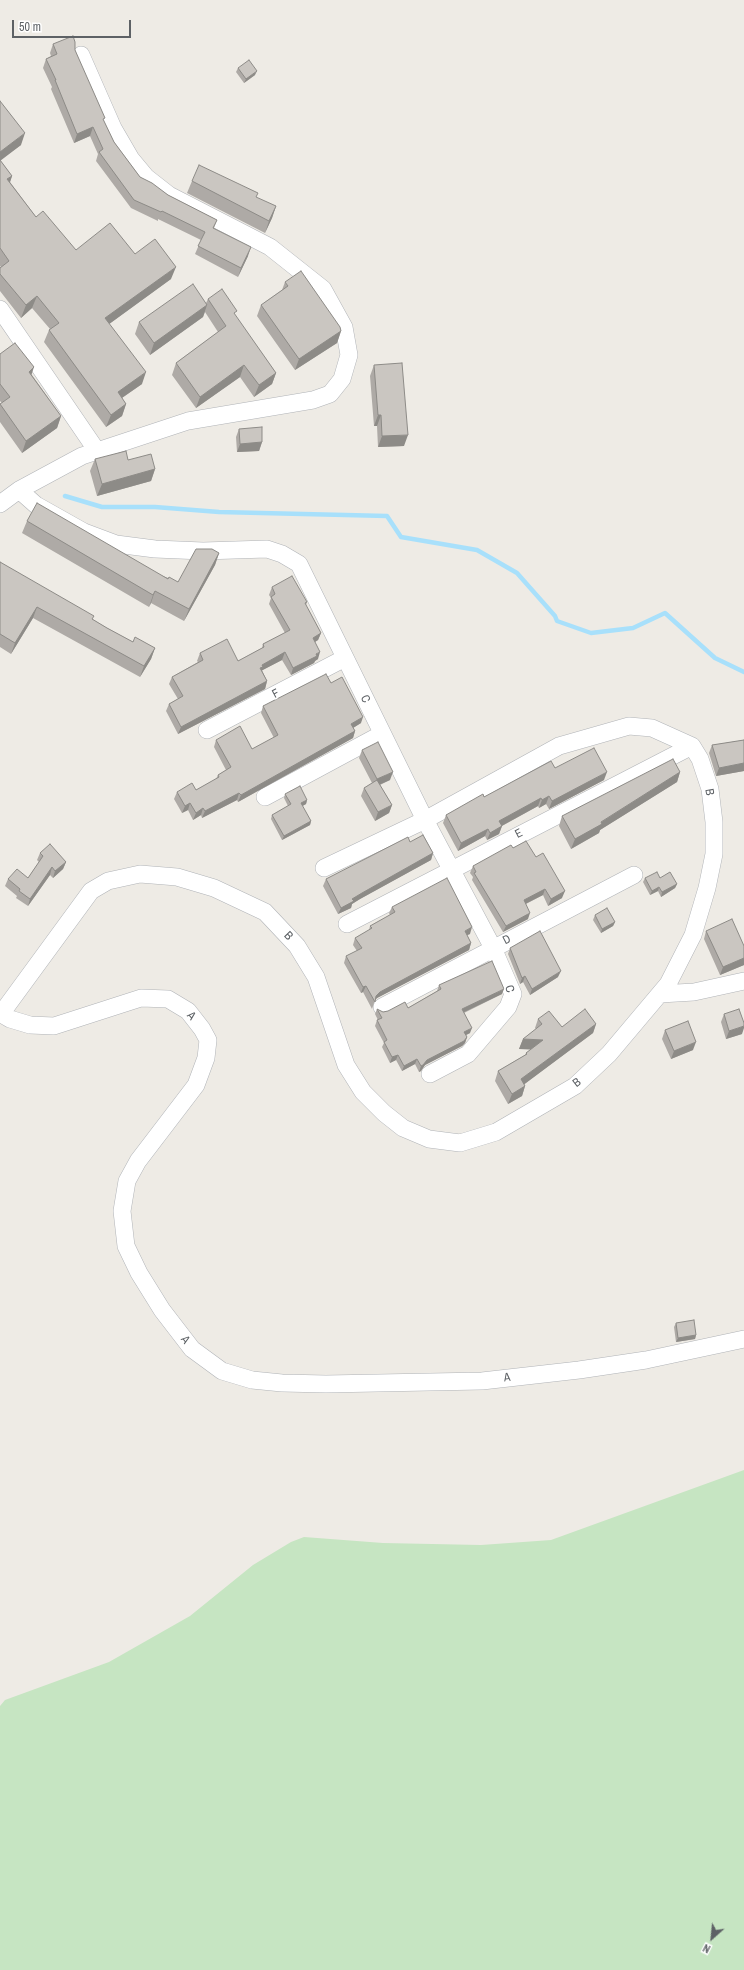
<!DOCTYPE html>
<html>
<head>
<meta charset="utf-8">
<style>
	body { margin:0 }
	#map { position:relative; width:744px; height:1970px; overflow:hidden; background:#eeebe5; font-family:"Archivo Narrow",sans-serif }
	canvas { display:block }
	.north { position:absolute; left:692px; top:1918px; width:40px; height:40px; -webkit-text-stroke:3px #fff; paint-order:stroke; rotate:207deg; font-size:11px; font-weight:700; line-height:16px; text-align:center; color:#5d6165 }
	.north::after { content:''; display:block; margin:auto; width:14px; height:18px; background:#5d6165; clip-path:polygon(50% 0,100% 100%,50% 72%,0 100%) }
	.scale { position:absolute; left:12px; top:20px; width:119px; height:18px; box-sizing:border-box; border:2px solid #5d6165; border-top:0; padding-left:5px; font-size:12px; line-height:14px; white-space:nowrap; color:#5d6165; -webkit-text-stroke:3px #fff; paint-order:stroke }
</style>
</head>
<body>
<div id="map">
<canvas width="744" height="1970"></canvas>
<div class="north">N</div>
<div class="scale">50 m</div>
</div>
<script>
const c = document.querySelector('canvas').getContext('2d');
c.lineJoin = 'round';
function paint(path, color) { c.fillStyle = color; c.fill(path, 'evenodd'); }
const toPath = rows => new Path2D(rows.map(r => 'M' + r).join(''));
function strokePath(path, color, width, dash) { c.strokeStyle = color; c.lineWidth = width; c.lineCap = dash ? 'butt' : 'round'; c.setLineDash(dash || []); c.stroke(path); }
function write(font, color, halo, rows, align = 'center') {
  c.font = font + ' "Archivo Narrow",sans-serif'; c.lineWidth = 3; c.setLineDash([]); c.textBaseline = 'middle'; c.strokeStyle = halo; c.fillStyle = color; for (const [text, x, y, turn = 0] of rows) {
    c.save(); c.translate(x, y); c.rotate((+turn || 0) * Math.PI / 180); c.textAlign = isNaN(turn) ? turn : align; if (halo) c.strokeText(text, 0, 0); c.fillText(text, 0, 0); c.restore();
  }
}
paint(toPath([
	[744,1470,744,1970,0,1970,0,1706,5,1700,109,1662,190,1616,253,1565,291,1542,304,1537,383,1543,481,1545,551,1540]
]), '#c6e5c2');
strokePath(toPath([
	[65,496,102,507,155,507,219,512,387,516,401,537,477,550,517,573,555,616,557,621,591,633,633,628,665,613,715,658,744,672]
]), '#a8e0fb', 4.5);
const minor = toPath([
	[0,309,97,451],
	[19,490,36,505,84,532,116,544,155,549,203,551,267,549,282,554,299,564,425,820,493,948,513,994,508,1007,468,1054,430,1074],
	[0,504,19,490,82,456,188,421,313,400,330,394,342,379,349,355,344,327,323,289,270,247,169,195,146,177,131,159,113,128,81,55],
	[207,730,345,658],
	[265,797,382,734],
	[347,924,692,746],
	[660,994,694,992,744,981],
	[382,1007,634,875],
	[0,1013,10,1019,30,1025,54,1026,141,998,168,999,188,1011,202,1029,208,1040,206,1058,196,1085,138,1161,127,1181,122,1211,126,1246,139,1273,162,1310,192,1349,222,1371,252,1380,282,1383,326,1384,482,1381,579,1370,646,1360,744,1339],
	[1,1014,91,891,108,881,140,874,177,877,214,888,265,912,297,946,316,977,346,1065,363,1092,384,1113,403,1128,429,1139,460,1143,496,1132,575,1086,609,1054,668,984,693,935,707,888,714,854,714,822,710,789,700,759,692,746,652,728,629,726,559,746,425,820,324,868]
]);
strokePath(minor, '#b0b3b7', 18);
strokePath(minor, '#fff', 17);
paint(toPath([
	[53,44,75,50,104,122,114,142,140,177,168,195,217,220,214,228,248,256,238,277,195,254,201,240,158,219,158,221,131,208,96,161,98,154,90,136,74,143,51,89,52,87,43,68,46,59,51,56,50,53],
	[238,68,255,75,244,83,236,72],
	[0,101,21,145,0,160,12,176,10,182,36,217,76,250,135,254,171,279,109,324,142,384,122,398,126,404,122,416,106,427,44,342,49,330,50,329,32,308,21,318,0,291,0,268,1,267,0,266],
	[192,181,276,206,272,218,265,233,187,193],
	[285,282,341,331,337,343,295,370,257,316,261,305,282,290],
	[208,299,235,316,276,373,272,384,254,397,240,377,196,408,172,375,176,363,218,332,205,312,203,317,150,355,135,334,139,322,206,303],
	[0,354,32,375,61,416,57,428,22,453,0,422,0,404,2,403,0,401],
	[374,365,404,446,378,447,377,426,374,426,370,376],
	[239,429,262,442,259,451,237,452,236,437],
	[95,459,128,460,155,469,151,481,97,496,90,471],
	[27,521,178,582,219,553,215,565,184,621,151,603,149,607,22,533],
	[0,562,107,628,133,642,155,648,151,659,140,677,33,618,11,654,0,647],
	[272,587,307,602,306,605,321,633,318,640,315,642,318,659,315,661,314,663,291,675,282,660,262,670,267,681,265,689,178,734,166,711,169,704,178,699,169,684,172,677,198,662,197,661,200,653,238,661,262,648,263,644,285,633,269,604,271,598,269,595],
	[331,683,361,723,353,728,355,731,353,738,238,802,237,800,202,818,201,815,193,820,188,810,182,813,174,799,177,792,196,790,216,779,218,775,226,770,214,747,216,740,252,749,274,738,261,713,263,706],
	[744,740,744,771,716,776,709,753,712,745],
	[362,750,390,780,380,785,392,805,389,813,375,821,361,796,364,788,372,783,359,758],
	[555,768,604,780,549,809,546,804,539,808,538,806,502,826,499,834,487,840,485,836,458,851,443,823,446,815,484,797],
	[680,772,677,782,600,830,599,833,571,849,559,826,562,816],
	[285,794,307,800,306,804,302,806,311,821,310,825,282,840,271,819,272,815,288,806,284,798],
	[410,842,433,853,431,860,360,899,352,904,351,908,338,914,323,886,326,879],
	[513,848,536,857,562,898,548,906,543,895,526,904,528,919,503,932,472,880,473,877,470,873,473,866],
	[40,853,66,862,63,869,53,878,50,875,28,906,16,898,17,896,5,886,8,879,28,878,39,862,37,860],
	[645,878,660,878,677,884,675,888,661,897,658,891,650,895,643,882],
	[392,907,470,934,467,935,471,943,469,950,377,998,375,1000,372,1009,363,992,361,993,344,963,346,956,357,951,353,945,355,938,369,930,370,926,390,915,389,913],
	[595,915,615,922,613,926,601,933,593,920],
	[706,931,744,946,744,965,720,975,704,939],
	[510,948,558,977,530,995,523,982,520,984,508,954],
	[439,985,502,994,464,1013,470,1033,466,1035,467,1037,465,1043,462,1046,425,1065,421,1071,419,1072,415,1064,402,1071,396,1060,390,1063,382,1047,384,1043,375,1026,377,1020,378,1020,375,1014,377,1009,383,1012,408,1008,437,991],
	[724,1014,742,1034,726,1039,721,1022],
	[538,1019,562,1027,596,1024,593,1033,524,1084,525,1086,522,1096,508,1104,495,1081,498,1071,525,1055,526,1053,531,1049,519,1049,523,1039,536,1029,535,1028],
	[665,1030,693,1050,671,1059,662,1039],
	[676,1323,696,1335,695,1339,676,1342,674,1327]
]), '#aeaaa6');
paint(toPath([
	[257,71,255,75,244,83,246,79],
	[93,127,90,136,74,143,77,134],
	[25,133,21,145,0,161,0,152],
	[12,176,8,188,7,179],
	[276,206,272,218,265,233,269,221],
	[251,247,248,256,238,277,241,268],
	[176,267,171,279,101,330,105,318],
	[37,296,32,308,21,318,26,305],
	[207,305,203,317,150,355,154,343],
	[341,331,337,343,295,370,299,359],
	[244,365,240,377,196,408,200,397],
	[34,367,30,379,29,372],
	[146,372,142,384,113,404,118,392],
	[276,373,272,384,254,397,259,385],
	[126,404,122,416,106,427,111,415],
	[378,415,381,415,377,426,374,426],
	[61,416,57,428,22,453,26,441],
	[408,435,404,446,378,447,382,436],
	[262,442,259,451,237,452,240,444],
	[155,469,151,481,97,496,102,484],
	[219,553,215,565,184,621,189,609],
	[155,591,151,603,149,607,153,595],
	[37,607,33,618,11,654,15,643],
	[321,633,318,640,310,645,313,638],
	[155,648,151,659,140,677,144,666],
	[285,652,282,660,261,671,258,675,262,665],
	[320,652,318,659,315,661,314,663,291,675,293,668],
	[267,681,265,689,178,734,181,727],
	[363,717,361,723,348,731,351,724],
	[355,731,353,738,238,802,241,795],
	[744,763,744,771,716,776,719,768],
	[393,772,390,780,374,787,377,779],
	[607,772,604,780,549,809,552,801],
	[680,772,677,782,600,830,599,833,571,849,575,839],
	[239,793,237,800,202,818,205,811],
	[549,796,546,804,539,808,542,800],
	[541,798,538,806,496,829,499,821],
	[307,800,306,804,299,808,301,803],
	[190,803,188,810,182,813,185,806],
	[392,805,389,813,375,821,378,812],
	[203,808,201,815,193,820,196,813],
	[311,821,310,825,282,840,284,836],
	[502,826,499,834,487,840,490,833],
	[488,829,485,836,458,851,461,843],
	[433,853,431,860,360,899,352,904,351,908,338,914,341,908,352,899,362,893],
	[66,862,63,869,53,878,55,871],
	[52,867,50,875,28,906,30,899],
	[677,884,675,888,661,897,662,892],
	[659,887,658,891,650,895,652,891],
	[545,889,543,895,521,906,524,900],
	[565,891,562,898,548,906,551,899],
	[530,913,528,919,503,932,506,926],
	[615,922,613,926,601,933,602,929],
	[472,927,470,934,462,937,465,931],
	[471,943,469,950,377,998,374,1001,376,996,380,992],
	[744,958,744,965,720,975,723,967],
	[561,971,558,977,530,995,532,989],
	[525,976,523,982,520,984,522,978],
	[366,986,363,992,361,993,363,987],
	[504,989,502,994,460,1014,462,1009],
	[596,1024,593,1033,518,1089,521,1079],
	[744,1026,744,1028,742,1034,726,1039,729,1031],
	[472,1028,470,1033,462,1037,464,1032],
	[467,1037,465,1043,462,1046,425,1065,421,1071,419,1072,421,1066,427,1060],
	[523,1039,543,1040,540,1050,519,1049],
	[696,1042,693,1050,671,1059,674,1051],
	[398,1055,396,1060,390,1063,392,1057],
	[417,1059,415,1064,402,1071,404,1066],
	[525,1086,522,1096,508,1104,512,1094],
	[696,1335,695,1339,676,1342,678,1338]
]), '#8d8b87');
const building = toPath([
	[73,36,75,42,75,50,105,118,103,119,114,142,140,177,152,183,168,195,217,220,213,228,251,247,241,268,198,246,205,232,162,211,161,212,134,200,99,152,103,149,93,127,77,134,55,80,56,80,46,59,57,54,53,44,73,36],
	[249,60,257,71,246,79,238,68,249,60],
	[0,101,25,133,0,152,0,101],
	[0,160,12,176,7,179,36,217,43,211,76,250,110,223,135,254,155,239,176,267,105,318,146,372,118,392,126,404,111,415,49,330,59,323,37,296,26,305,0,274,0,268,9,261,0,248,0,160],
	[199,165,258,193,256,197,276,206,269,221,192,181,199,165],
	[301,271,340,327,341,331,299,359,261,305,288,286,285,282,301,271],
	[193,284,207,305,154,343,139,322,193,284],
	[222,289,237,311,234,313,276,373,259,385,244,365,200,397,176,363,226,326,208,299,222,289],
	[15,343,34,367,29,372,61,416,26,441,0,404,10,397,0,384,0,354,15,343],
	[402,363,408,435,382,436,381,415,378,415,374,365,402,363],
	[262,427,262,442,240,444,239,429,262,427],
	[126,451,128,460,151,454,155,469,102,484,95,459,126,451],
	[37,503,168,579,169,577,178,582,196,549,212,549,219,553,189,609,155,591,153,595,27,521,37,503],
	[0,562,94,616,92,619,107,628,133,642,135,637,155,648,144,666,37,607,15,643,0,634,0,562],
	[292,576,307,602,305,603,321,633,313,638,320,652,316,654,317,656,293,668,285,652,262,665,263,667,260,668,267,681,181,727,169,704,183,696,172,677,203,660,200,653,227,639,238,661,264,647,263,644,290,630,271,597,275,594,272,587,292,576],
	[326,674,331,683,342,677,363,717,351,724,355,731,241,795,239,793,205,811,203,808,196,813,190,803,185,806,177,792,192,783,196,790,219,777,218,775,231,767,216,740,240,726,252,749,278,735,263,706,326,674],
	[744,740,744,763,719,768,712,745,744,740],
	[378,742,393,772,377,779,362,750,378,742],
	[594,748,607,772,552,801,549,796,542,800,541,798,499,821,502,826,490,833,488,829,461,843,446,815,483,794,484,797,551,761,555,768,594,748],
	[673,759,680,772,601,822,602,824,575,839,562,816,673,759],
	[377,780,392,805,378,812,364,788,377,780],
	[300,786,307,800,301,803,311,821,284,836,272,815,291,804,285,794,300,786],
	[423,835,433,853,362,893,352,899,354,901,341,908,326,879,408,837,410,842,423,835],
	[526,841,536,857,543,853,565,891,551,899,545,889,524,900,530,913,506,926,474,873,476,872,473,866,511,845,513,848,526,841],
	[50,844,66,862,55,871,52,867,30,899,19,891,20,889,8,879,17,869,28,878,43,856,40,853,50,844],
	[657,872,660,878,670,872,677,884,662,892,659,887,652,891,645,878,657,872],
	[447,878,472,927,465,931,471,943,380,992,376,996,375,1002,366,986,363,987,346,956,362,948,355,938,372,928,370,926,395,912,392,907,447,878],
	[607,908,615,922,602,929,595,915,607,908],
	[732,919,744,946,744,958,723,967,706,931,732,919],
	[540,931,561,971,532,989,525,976,522,978,510,948,540,931],
	[492,961,504,989,462,1009,472,1028,464,1032,467,1037,464,1041,427,1060,423,1065,421,1066,417,1059,404,1066,398,1055,392,1057,384,1042,387,1040,377,1020,382,1018,377,1009,383,1012,388,1011,405,1002,408,1008,441,989,439,985,492,961],
	[585,1009,596,1024,521,1079,525,1086,512,1094,498,1071,527,1054,526,1053,543,1040,523,1039,542,1024,538,1019,549,1011,562,1027,585,1009],
	[739,1009,744,1023,744,1026,729,1031,724,1014,739,1009],
	[688,1021,696,1042,674,1051,665,1030,688,1021],
	[694,1320,696,1335,678,1338,676,1323,694,1320]
]);
paint(building, '#cac6c1');
strokePath(building, '#8d8b87', 1);
write('12px', '#5d6165', '#fff', [
	["F",276,694,-28],
	["C",365,699,64],
	["B",709,792,79],
	["E",519,834,-27],
	["B",288,936,46],
	["D",507,940,-27],
	["C",509,989,73],
	["A",191,1016,48],
	["B",577,1083,-38],
	["A",185,1340,53],
	["A",507,1378,-7]
]);
</script>
</body>
</html>
